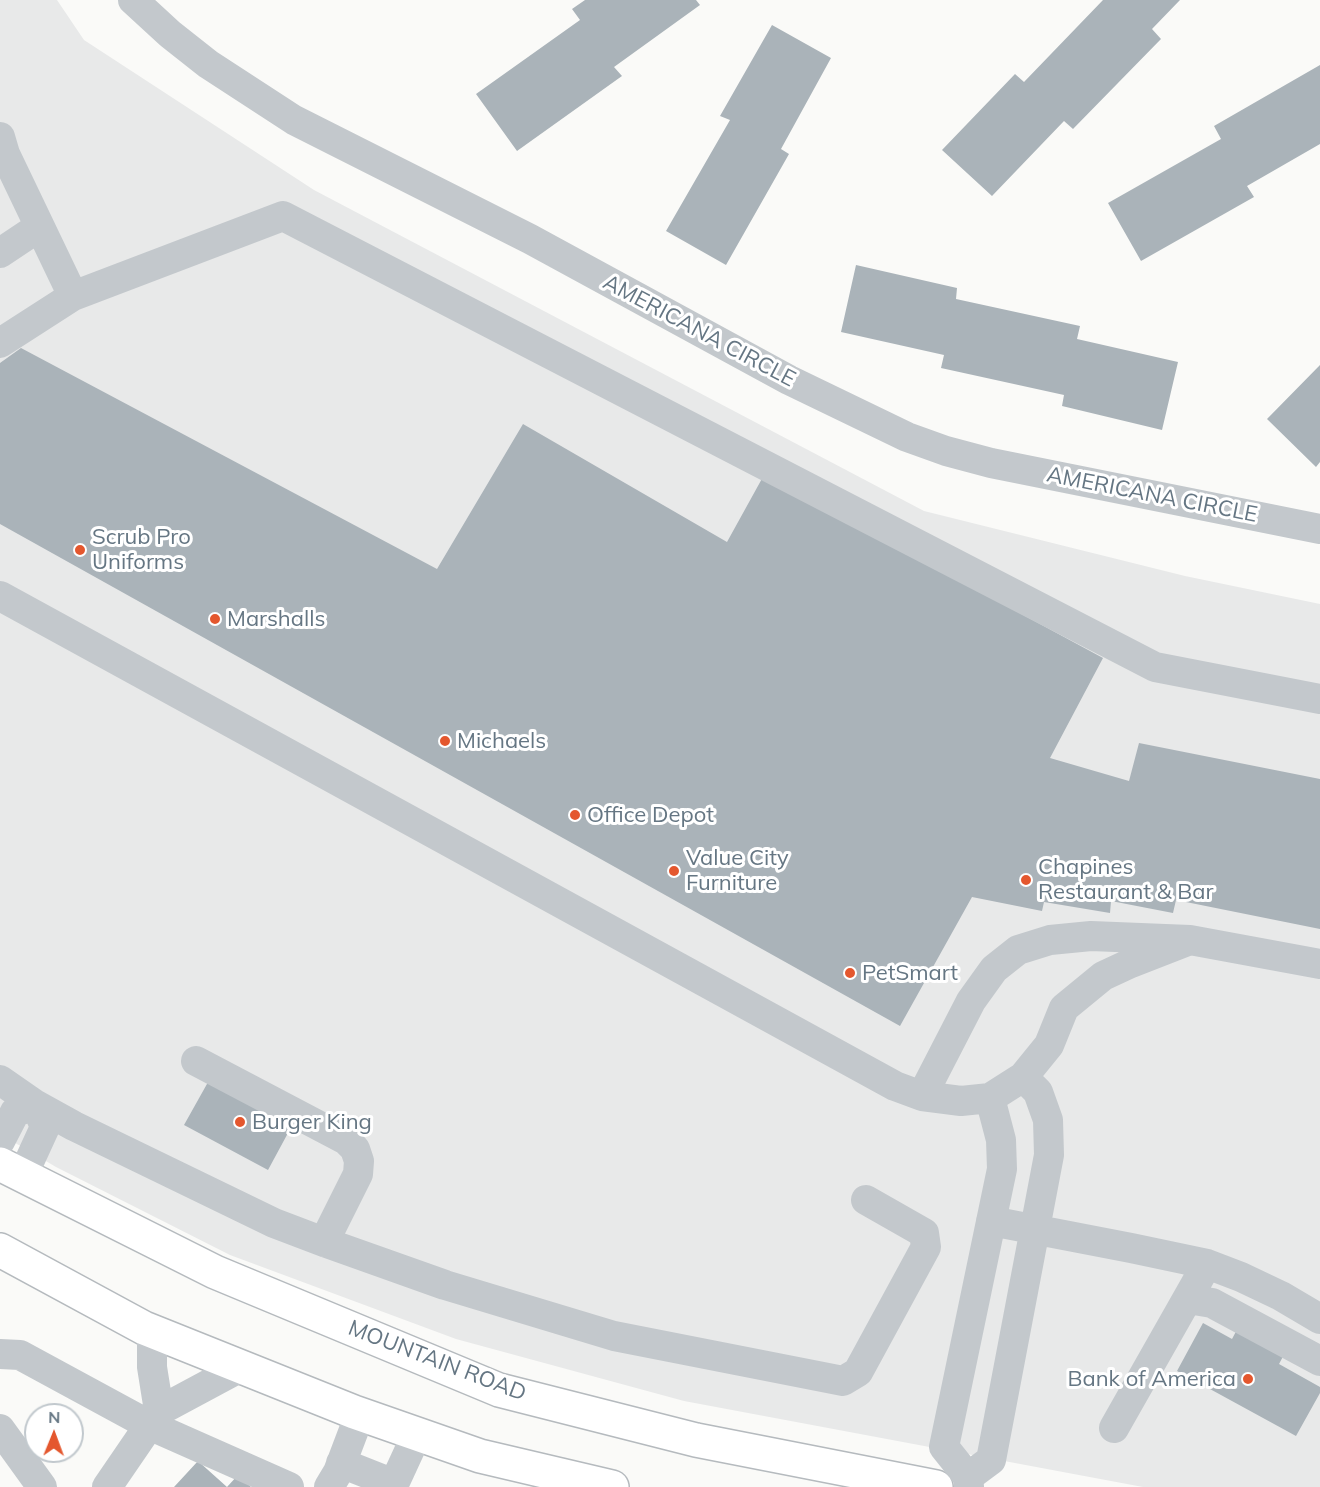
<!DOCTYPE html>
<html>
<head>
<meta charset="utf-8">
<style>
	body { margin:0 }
	#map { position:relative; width:1320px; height:1487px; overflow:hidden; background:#fafaf8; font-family:Mulish,sans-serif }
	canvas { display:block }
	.north { position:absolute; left:24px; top:1403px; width:60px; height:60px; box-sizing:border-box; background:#fff; border:2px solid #c1c8cd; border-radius:50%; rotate:1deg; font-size:16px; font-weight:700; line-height:24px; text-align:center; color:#657683 }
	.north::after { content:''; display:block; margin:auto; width:21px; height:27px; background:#e4572e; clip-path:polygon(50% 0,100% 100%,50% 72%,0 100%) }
</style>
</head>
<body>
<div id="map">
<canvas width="1320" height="1487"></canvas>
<div class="north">N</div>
</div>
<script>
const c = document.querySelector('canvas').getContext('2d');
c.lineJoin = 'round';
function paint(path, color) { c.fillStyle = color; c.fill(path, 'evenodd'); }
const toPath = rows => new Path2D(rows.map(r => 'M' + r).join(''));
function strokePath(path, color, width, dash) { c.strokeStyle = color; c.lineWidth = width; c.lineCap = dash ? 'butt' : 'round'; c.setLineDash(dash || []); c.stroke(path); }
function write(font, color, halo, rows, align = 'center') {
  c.font = font + ' Mulish,sans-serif'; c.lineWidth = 6; c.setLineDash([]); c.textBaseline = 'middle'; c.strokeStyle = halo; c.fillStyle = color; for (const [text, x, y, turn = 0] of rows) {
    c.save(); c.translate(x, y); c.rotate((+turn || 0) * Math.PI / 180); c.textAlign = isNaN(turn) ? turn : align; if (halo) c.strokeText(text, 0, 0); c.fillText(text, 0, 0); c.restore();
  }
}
paint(toPath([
	[0,0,57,0,84,40,314,190,924,511,1185,576,1320,604,1320,1487,1143,1487,684,1401,456,1339,230,1255,56,1167,0,1134]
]), '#e8e9e9');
paint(toPath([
	[585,0,696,0,700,5,614,67,622,76,517,151,476,94,580,20,572,9],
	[1103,0,1180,0,1152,29,1161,39,1073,129,1064,121,992,196,942,150,1015,74,1024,82],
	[772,25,831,58,781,149,789,154,726,265,666,231,730,120,720,116],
	[1320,65,1320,144,1247,186,1254,197,1141,261,1108,203,1221,139,1214,126],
	[856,265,957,288,956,299,1080,326,1077,339,1178,362,1162,430,1062,406,1064,395,941,368,944,355,841,332],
	[21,348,437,569,523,424,727,542,764,475,1103,658,1050,758,1129,781,1139,743,1320,779,1320,929,1176,900,1173,913,1111,901,1110,913,1044,902,1042,911,972,897,900,1026,0,524,0,363],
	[1320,365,1320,462,1316,467,1267,419],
	[212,1075,295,1120,268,1170,184,1125],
	[1248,1309,1295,1334,1279,1364,1320,1387,1320,1393,1296,1436,1177,1371,1203,1323,1232,1339],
	[198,1461,227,1487,174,1487],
	[238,1475,251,1487,227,1487]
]), '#aab3b9');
const major = toPath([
	[0,1164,215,1272,499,1390,696,1440,936,1487],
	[0,1250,144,1328,354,1412,480,1456,612,1487]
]);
strokePath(major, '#b5babe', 36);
strokePath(toPath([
	[133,0,170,34,208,64,294,120,530,239,789,380,907,437,946,451,991,463,1320,529],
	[0,137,5,154,73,296,0,343],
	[0,253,39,227],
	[73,296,283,216,1155,667,1320,699],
	[0,596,895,1086,922,1096,961,1101,990,1098,1023,1077,1049,1045,1064,1008,1103,976,1131,963,1190,940],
	[196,1061,346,1140,355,1149,359,1161,358,1174,324,1242],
	[0,1080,36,1105,74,1126,274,1223,324,1242,445,1285,614,1336,843,1381,858,1372,926,1247,924,1233,866,1200],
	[922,1096,971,1001,994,969,1018,950,1050,940,1091,936,1190,940,1320,964],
	[0,1141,15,1112,36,1105,45,1127,23,1175],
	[991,1221,1131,1248,1207,1264,1241,1277,1281,1296,1320,1319],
	[1188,1299,1212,1303,1320,1361],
	[152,1332,152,1367,159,1411,241,1367],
	[0,1354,20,1355,149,1425,289,1487],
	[1114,1428,1207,1264],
	[0,1429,42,1487],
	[341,1463,394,1484,417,1434],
	[968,1477,991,1460,1049,1155,1048,1120,1038,1092,1023,1077],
	[107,1487,159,1411],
	[329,1487,338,1472,360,1414],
	[969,1487,968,1477,944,1447,1002,1169,1001,1140,990,1098]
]), '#c3c8cc', 30);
strokePath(major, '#fff', 33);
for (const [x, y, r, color] of [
	[80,550,6,"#e4572e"],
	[215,619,6,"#e4572e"],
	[445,741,6,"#e4572e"],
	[575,815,6,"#e4572e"],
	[674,871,6,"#e4572e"],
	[1026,880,6,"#e4572e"],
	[850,973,6,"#e4572e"],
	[240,1122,6,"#e4572e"],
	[1248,1379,6,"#e4572e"]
]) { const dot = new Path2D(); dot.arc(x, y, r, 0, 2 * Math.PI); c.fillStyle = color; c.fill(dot); strokePath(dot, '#fff', 2); }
write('22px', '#657683', '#fff', [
	["AMERICANA CIRCLE",699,331,28],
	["AMERICANA CIRCLE",1152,495,11],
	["MOUNTAIN ROAD",437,1361,21]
]);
write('22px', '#657683', '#fff', [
	["Scrub Pro",92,537],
	["Uniforms",92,562],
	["Marshalls",227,619],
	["Michaels",457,741],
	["Office Depot",587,815],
	["Value City",686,858],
	["Furniture",686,883],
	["Chapines",1038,867],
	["Restaurant & Bar",1038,892],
	["PetSmart",862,973],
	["Burger King",252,1122],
	["Bank of America",1236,1379,"right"]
], 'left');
</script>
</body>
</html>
